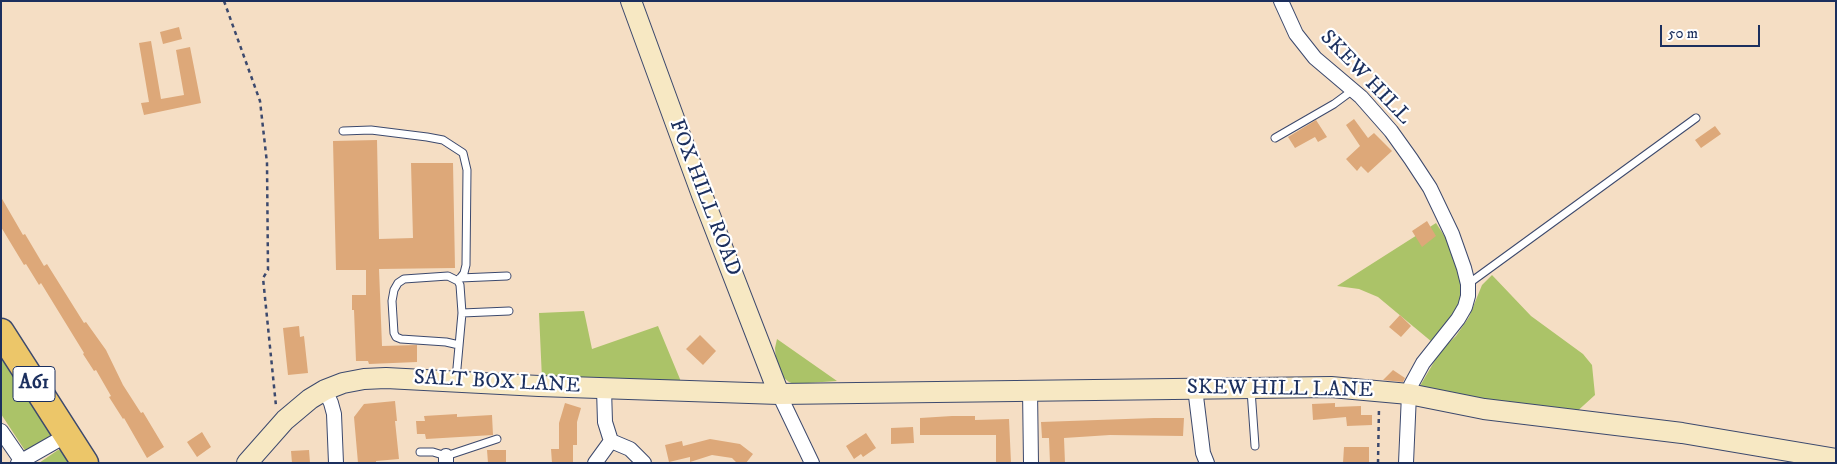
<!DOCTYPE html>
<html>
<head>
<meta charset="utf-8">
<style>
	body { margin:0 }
	#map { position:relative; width:1837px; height:464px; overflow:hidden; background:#f5dec4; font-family:"IM FELL DW Pica",serif }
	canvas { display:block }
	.frame { position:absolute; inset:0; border:2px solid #1b2f5e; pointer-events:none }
	.scale { position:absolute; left:1660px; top:25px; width:100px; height:22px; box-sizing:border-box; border:2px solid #1b2f5e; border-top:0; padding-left:6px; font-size:15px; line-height:18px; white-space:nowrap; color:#1b2f5e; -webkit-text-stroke:4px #fff; paint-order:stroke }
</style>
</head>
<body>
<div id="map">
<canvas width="1837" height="464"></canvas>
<div class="frame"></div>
<div class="scale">50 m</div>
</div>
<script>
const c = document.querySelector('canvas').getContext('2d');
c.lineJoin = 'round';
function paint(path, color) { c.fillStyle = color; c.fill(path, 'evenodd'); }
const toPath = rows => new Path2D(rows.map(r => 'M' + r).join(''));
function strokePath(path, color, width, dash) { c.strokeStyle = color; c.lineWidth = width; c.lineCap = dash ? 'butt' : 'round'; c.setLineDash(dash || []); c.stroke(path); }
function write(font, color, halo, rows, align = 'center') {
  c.font = font + ' "IM FELL DW Pica",serif'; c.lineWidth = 4.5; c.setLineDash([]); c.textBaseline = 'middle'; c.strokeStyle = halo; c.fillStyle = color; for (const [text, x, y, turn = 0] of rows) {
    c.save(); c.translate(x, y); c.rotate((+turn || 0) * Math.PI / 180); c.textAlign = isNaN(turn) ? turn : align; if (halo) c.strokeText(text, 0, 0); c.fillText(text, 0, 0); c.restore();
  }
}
paint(toPath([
	[1436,223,1449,243,1464,289,1461,303,1432,342,1378,297,1359,289,1337,286],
	[1492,275,1531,316,1583,354,1592,365,1595,395,1573,415,1426,392,1420,386,1441,350,1456,336,1469,317,1482,285],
	[584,311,592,349,658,326,682,384,542,379,539,313],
	[777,339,837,381,794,384,789,382,784,378,776,361,775,348],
	[1,349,53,433,50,439,26,452,1,414],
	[58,450,66,451,73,463,39,463]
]), '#abc368');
paint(toPath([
	[179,27,182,39,163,44,160,32],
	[151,41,161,99,184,95,176,50,190,47,201,103,144,115,141,103,149,102,139,43],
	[1354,119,1368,138,1374,133,1392,151,1368,173,1361,166,1357,171,1346,159,1360,146,1346,125],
	[1316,120,1327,137,1318,142,1315,137,1295,148,1288,137],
	[1715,126,1721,134,1701,148,1695,140],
	[377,140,379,239,413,238,411,163,453,163,455,268,379,269,382,346,417,345,417,362,369,364,368,361,356,361,354,310,352,310,352,295,366,295,366,270,336,270,333,141],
	[1,197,23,235,25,234,44,266,47,264,84,323,86,322,106,350,123,385,141,413,143,412,164,447,147,458,124,418,123,419,109,397,111,396,96,370,94,371,83,354,84,353,41,283,39,285,26,264,24,265,1,227],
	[1427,221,1436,236,1422,247,1412,231],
	[1400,315,1411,326,1401,337,1389,327],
	[299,326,300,337,304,336,308,373,288,375,283,328],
	[700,335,716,351,703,365,686,349],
	[1393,370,1405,378,1403,382,1383,380],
	[395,401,397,421,395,421,399,459,376,461,376,463,358,463,354,417,364,404],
	[565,403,581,408,577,422,577,445,573,445,573,463,552,463,551,449,559,449,559,423],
	[1335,403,1335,407,1361,406,1361,415,1372,415,1372,425,1347,426,1346,417,1313,420,1312,404],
	[457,414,457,417,492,415,493,435,426,439,425,434,417,434,416,421,425,421,424,416],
	[952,416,975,416,975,420,1009,419,1011,463,996,463,996,435,920,435,920,418],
	[1154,418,1184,418,1183,436,1110,435,1064,438,1065,463,1050,463,1049,438,1042,438,1041,422],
	[913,427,914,443,891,444,891,428],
	[202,432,211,447,197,457,187,442],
	[866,433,876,448,863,457,861,454,854,459,846,446],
	[710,439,740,444,753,454,746,463,737,463,732,458,712,455,690,462,690,457,669,462,665,445,682,441,683,446],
	[1344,447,1369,447,1369,463,1343,463],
	[309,450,310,463,292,463,291,451],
	[487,450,506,450,506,463,488,463]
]), '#dda879');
const lane = toPath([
	[343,131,371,130,427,137,443,140,463,153,467,170,466,265,464,273,458,281],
	[1275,138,1334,104,1353,90],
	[460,278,507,276],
	[1468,284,1696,118],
	[462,313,509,311],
	[456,379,462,313,460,285,458,281,448,276,404,279,398,283,394,290,392,301,394,333,396,337,401,339,446,342,459,345],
	[1251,390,1255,446],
	[420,452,433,452,446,456,497,439]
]);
const street = toPath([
	[1281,1,1296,34,1315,58,1361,97,1391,131,1411,159,1430,188,1452,234,1464,268,1468,284,1468,296,1465,307,1458,319,1423,363,1411,385,1409,394,1406,463],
	[1195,388,1203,453,1207,463],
	[604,389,605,422,611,441,630,449,644,463],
	[325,390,331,403,334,414,336,463],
	[1030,390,1031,463],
	[779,394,812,463],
	[1,431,23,463],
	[18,463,67,435],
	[446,463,446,456],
	[595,463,611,441]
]);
const secondary = toPath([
	[631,1,702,195,779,394],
	[247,463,285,420,310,399,325,390,343,383,364,379,386,378,539,386,779,394,1331,387,1409,394,1484,409,1682,433,1836,459]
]);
const highway = toPath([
	[1,332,85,463]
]);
strokePath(lane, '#3c496d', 9);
strokePath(street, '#3c496d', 16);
strokePath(secondary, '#3c496d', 22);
strokePath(highway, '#3c496d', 29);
strokePath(toPath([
	[224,1,260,101,267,163,268,270,263,278,276,406],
	[1378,463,1379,407]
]), '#3c496d', 2.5, [4, 4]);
strokePath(lane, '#fff', 7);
strokePath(street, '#fff', 14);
strokePath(secondary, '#f7e8c3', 20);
strokePath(highway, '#ecc669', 26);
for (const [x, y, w] of [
	[34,384,42]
]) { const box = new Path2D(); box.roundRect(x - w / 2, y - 17.5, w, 35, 4); c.fillStyle = '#fff'; c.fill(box); strokePath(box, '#1b2f5e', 1); }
write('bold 20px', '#1b2f5e', null, [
	["A61",34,384]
]);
write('21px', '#1b2f5e', '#fff', [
	["SKEW HILL",1365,78,46],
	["FOX HILL ROAD",704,198,69],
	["SALT BOX LANE",497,383,3],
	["SKEW HILL LANE",1280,390,1]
]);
</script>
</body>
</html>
